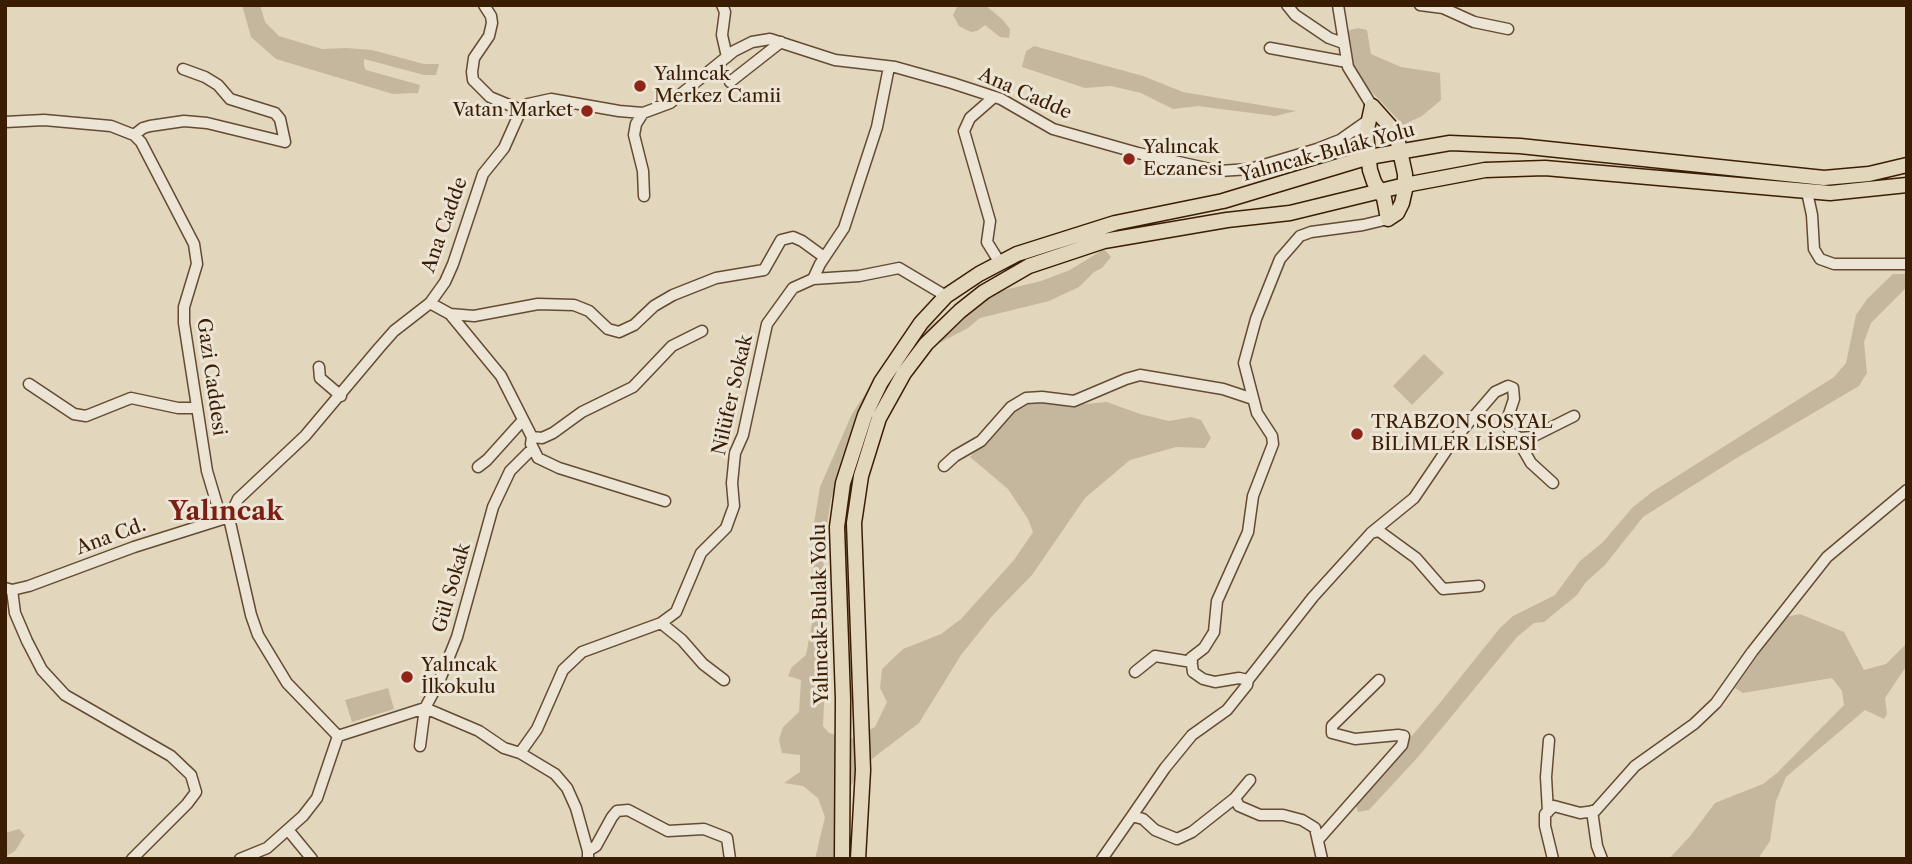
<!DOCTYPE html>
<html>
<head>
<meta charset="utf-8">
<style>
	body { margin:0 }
	#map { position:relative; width:1912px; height:864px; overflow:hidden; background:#e2d6bd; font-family:"Libre Caslon Text",serif }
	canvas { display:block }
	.frame { position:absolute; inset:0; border:7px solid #3a1d03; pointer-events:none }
</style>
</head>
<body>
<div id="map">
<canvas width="1912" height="864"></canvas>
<div class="frame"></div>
</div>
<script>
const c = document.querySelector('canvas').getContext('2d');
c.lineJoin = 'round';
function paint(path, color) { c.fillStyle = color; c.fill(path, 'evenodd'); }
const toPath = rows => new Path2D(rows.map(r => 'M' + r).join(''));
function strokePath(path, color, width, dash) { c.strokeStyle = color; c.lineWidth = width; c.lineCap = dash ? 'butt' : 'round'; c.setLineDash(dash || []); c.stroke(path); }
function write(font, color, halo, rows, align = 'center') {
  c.font = font + ' "Libre Caslon Text",serif'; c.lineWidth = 6; c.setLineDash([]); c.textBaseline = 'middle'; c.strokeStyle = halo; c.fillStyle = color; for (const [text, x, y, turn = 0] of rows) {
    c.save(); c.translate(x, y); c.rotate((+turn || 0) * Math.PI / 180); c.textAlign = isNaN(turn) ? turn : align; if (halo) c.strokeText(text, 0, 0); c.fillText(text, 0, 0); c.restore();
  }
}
paint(toPath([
	[242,5,260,5,265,22,279,36,322,49,347,48,372,50,424,64,439,64,436,75,424,75,364,59,364,66,366,70,420,85,418,93,393,94,276,59,251,37],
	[958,5,985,5,1003,20,1010,29,1009,38,1000,37,985,25,977,31,971,32,959,26,953,15],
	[1358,28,1367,30,1371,54,1401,67,1440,73,1441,100,1422,116,1403,125,1364,84,1355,69,1344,37,1350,30],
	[1034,46,1143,76,1183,92,1296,111,1275,116,1198,106,1173,109,1141,93,1111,86,1085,88,1022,67,1026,51],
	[1104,249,1111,257,1102,268,1094,272,1079,287,1049,301,980,318,968,328,932,347,882,404,846,460,831,499,823,549,827,636,823,726,829,733,851,739,875,727,887,702,880,688,882,669,903,649,941,634,961,619,1014,560,1033,532,1028,519,1008,489,970,457,1013,409,1028,402,1044,401,1073,405,1107,402,1140,414,1169,421,1191,417,1201,420,1211,438,1205,448,1176,447,1130,460,1085,498,1032,575,993,615,961,655,919,723,860,768,849,790,842,859,815,859,825,817,818,798,803,786,784,783,800,772,800,755,782,753,779,740,783,727,799,712,801,680,788,676,792,667,806,655,813,618,812,535,820,487,852,414,882,368,908,342,956,307,992,293,1041,281,1070,270],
	[1893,274,1907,274,1907,287,1871,323,1864,342,1867,373,1859,386,1735,459,1643,517,1605,565,1586,582,1577,595,1544,622,1534,623,1517,637,1418,757,1369,810,1358,812,1356,805,1362,794,1439,704,1500,628,1513,616,1555,595,1580,561,1603,542,1632,508,1652,492,1834,377,1846,363,1856,315,1867,299],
	[1424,354,1444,373,1412,405,1393,386],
	[1800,614,1844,632,1864,670,1886,664,1907,643,1907,665,1885,698,1887,714,1884,719,1865,710,1786,777,1776,801,1770,841,1758,859,1669,859,1691,835,1715,803,1763,784,1777,773,1844,705,1842,691,1832,678,1743,693,1735,688,1785,617],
	[388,688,394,709,352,722,345,700],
	[19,829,25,835,15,851,5,857,5,833]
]), '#c5b79d');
const minor = toPath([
	[484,5,491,16,492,23,489,36,474,58,472,72,473,80,490,97,521,110],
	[722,5,725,12,722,35,727,57],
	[1287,5,1295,15,1329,38,1343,43],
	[1338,5,1348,67,1372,106],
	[1420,5,1443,8,1474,22,1508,29],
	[1270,48,1347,62],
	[730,82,781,42],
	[994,97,970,118,964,131,990,221,987,242,1000,263],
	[643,113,636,124,634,135,643,171,644,196],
	[5,122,44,120,111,126,134,135,141,142,194,244,197,264,184,307,184,323,207,471,221,518],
	[134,135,143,128,150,126,184,121,207,123,285,142,280,119,275,113,230,99,218,85,205,77,183,69],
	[1807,192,1812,215,1814,249,1820,259,1834,264,1907,264],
	[813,279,859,276,899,268,946,296],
	[430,303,450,314,474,316,538,304,574,305,589,311,608,329,619,332,634,325,654,306,673,295,716,278,764,270,781,240,793,237,802,241,824,257],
	[450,314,501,376,532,437,531,444,538,458,559,468,665,501],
	[319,367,320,378,341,396],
	[29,384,74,414,86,416,131,398,178,408,197,408],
	[532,437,542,438,553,433,582,412,633,387,672,346,702,331],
	[1520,438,1520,444,1531,463,1553,483],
	[944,466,955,456,981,441,1011,407,1026,398,1042,397,1074,401,1126,379,1140,375,1223,389,1253,399],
	[478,467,487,460,523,420],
	[1371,533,1414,498,1452,442,1495,392,1508,386,1513,388,1514,399,1506,423,1511,433,1520,438,1532,437,1574,416],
	[5,588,12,590,29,586,134,547,226,518],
	[12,590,15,613,27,641,42,670,65,695,171,756,191,775,196,792,187,804,132,859],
	[661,623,682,640,703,664,724,680],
	[1135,672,1155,656,1192,662],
	[1248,680,1313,597,1371,533,1379,531,1416,558,1443,589,1479,586],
	[338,736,425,708,479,731,504,748,520,753,555,774,567,788,576,808,588,851,588,859],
	[420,746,425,708,439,682,457,637,493,507,510,471,533,448],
	[520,753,537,729,563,670,582,652,661,623,676,612,701,553,726,528,734,506,732,483,735,453,743,435,767,324,793,288,813,279,820,264,844,228,877,127,889,67],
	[1250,780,1235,798,1239,806,1260,815,1283,815,1302,820,1315,828,1322,859],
	[1592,811,1597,846,1602,859],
	[1548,812,1546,777,1549,740],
	[1132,816,1165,768,1192,735,1227,710,1247,685,1248,680,1239,678,1215,682,1203,679,1193,672,1191,658,1204,648,1214,632,1217,601,1248,532,1253,496,1273,444,1272,436,1257,413,1244,363,1256,319,1280,259,1300,236,1311,232,1363,225,1388,219],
	[289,831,312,859],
	[1318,840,1402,745,1404,736,1398,735,1355,739,1332,733,1332,726,1379,680],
	[588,851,596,846,612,817,617,811,628,810,668,831,704,829,727,838,730,859],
	[240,859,267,848,303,816,317,798,338,736,287,683,258,635,251,615,229,518,238,499,305,436,379,348,394,331,430,303,445,282,453,264,483,174,504,148,521,110,528,104,551,99,619,111,643,113,670,103,734,51,752,42,770,39,835,60,895,67,952,83,1001,99,1053,129,1138,153,1219,171,1250,169,1317,149,1340,140,1367,121],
	[1102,859,1132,816,1143,819,1155,830,1177,839,1192,832,1235,798],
	[1553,859,1545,826,1545,814,1554,806,1580,813,1595,811,1635,766,1694,724,1716,703,1752,652,1827,557,1907,490]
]);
const major = toPath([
	[1372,106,1396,133,1405,174,1405,190,1402,203,1397,213,1388,219,1384,198,1374,182,1370,170,1366,134,1372,106],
	[842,859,843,699,837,527,843,483,865,415,881,382,921,323,946,296,979,274,1017,254,1115,223,1223,201,1369,157,1450,143,1520,146,1824,178,1869,174,1907,165],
	[858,859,863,770,854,523,861,476,879,418,904,373,926,344,960,311,984,292,1029,266,1104,241,1227,220,1290,213,1405,185,1485,170,1545,168,1830,193,1907,185]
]);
strokePath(minor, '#644b32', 13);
strokePath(major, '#3a1d03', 17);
strokePath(minor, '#ece4d4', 10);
strokePath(major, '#e2d6bd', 14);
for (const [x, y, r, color] of [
	[640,86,7,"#8f2418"],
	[587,111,7,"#8f2418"],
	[1129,159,7,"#8f2418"],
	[1357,434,7,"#8f2418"],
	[407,677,7,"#8f2418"]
]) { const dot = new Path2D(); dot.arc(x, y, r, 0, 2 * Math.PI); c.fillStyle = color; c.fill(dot); strokePath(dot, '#ece4d4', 2.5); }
write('19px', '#3a1d03', '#ece4d4', [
	["Yalıncak",654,75],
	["Merkez Camii",654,97],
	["Vatan Market",573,111,"right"],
	["Yalıncak",1143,148],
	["Eczanesi",1143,170],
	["TRABZON SOSYAL",1371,423],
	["BİLİMLER LİSESİ",1371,445],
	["Yalıncak",421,666],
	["İlkokulu",421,688]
], 'left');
write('19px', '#3a1d03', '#ece4d4', [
	["Ana Cadde",1025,94,24],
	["Yalıncak-Bulak Yolu",1327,153,-15],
	["Ana Cadde",445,225,-70],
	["Gazi Caddesi",211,377,82],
	["Nilüfer Sokak",733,395,-77],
	["Ana Cd.",111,537,-20],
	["Gül Sokak",452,588,-74],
	["Yalıncak-Bulak Yolu",821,614,-91]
]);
write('bold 26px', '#7a1f14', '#ece4d4', [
	["Yalıncak",226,512]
]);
</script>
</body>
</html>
